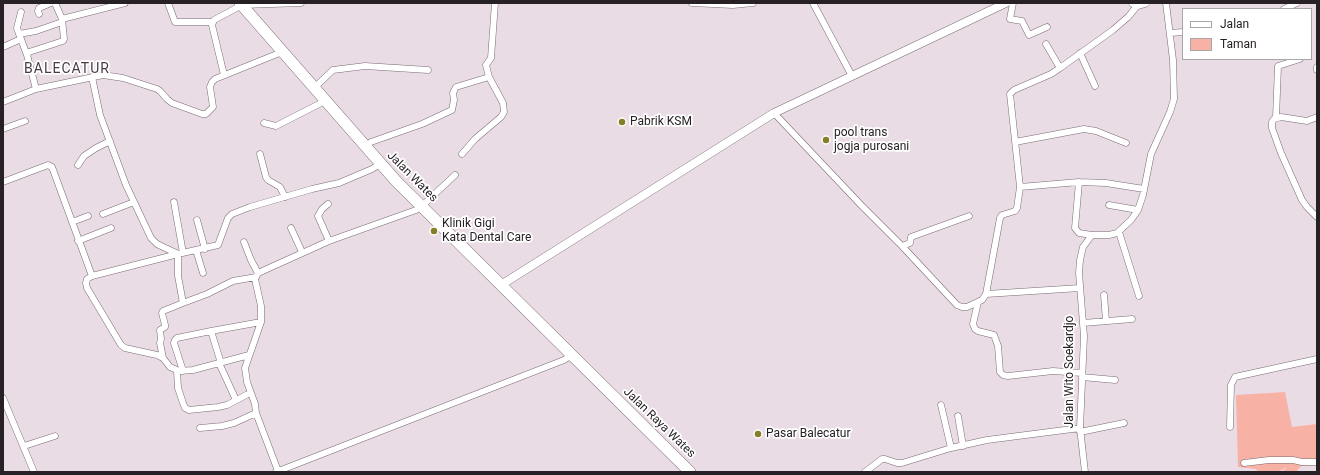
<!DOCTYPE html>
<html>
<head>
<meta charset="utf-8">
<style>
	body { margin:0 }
	#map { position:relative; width:1320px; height:475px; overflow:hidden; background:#eadce5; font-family:Roboto,sans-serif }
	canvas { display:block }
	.frame { position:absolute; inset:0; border:4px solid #272125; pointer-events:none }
	.legend { position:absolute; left:1182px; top:8px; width:130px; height:52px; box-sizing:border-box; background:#fff; border:1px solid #a9a6a8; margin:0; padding:5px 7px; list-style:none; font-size:12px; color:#272125 }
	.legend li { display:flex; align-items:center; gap:8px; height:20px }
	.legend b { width:20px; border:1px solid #a9a6a8 }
</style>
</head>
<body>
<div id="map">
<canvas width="1320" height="475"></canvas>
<div class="frame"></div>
<ul class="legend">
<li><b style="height:5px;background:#fff"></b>Jalan</li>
<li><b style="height:11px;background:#f8b2a5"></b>Taman</li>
</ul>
</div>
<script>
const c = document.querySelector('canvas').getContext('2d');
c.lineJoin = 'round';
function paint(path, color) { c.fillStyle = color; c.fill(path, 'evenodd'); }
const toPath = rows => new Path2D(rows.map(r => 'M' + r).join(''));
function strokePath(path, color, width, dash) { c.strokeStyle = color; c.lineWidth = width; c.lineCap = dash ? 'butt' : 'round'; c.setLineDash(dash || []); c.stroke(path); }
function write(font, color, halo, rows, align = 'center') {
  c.font = font + ' Roboto,sans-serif'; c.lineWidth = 3.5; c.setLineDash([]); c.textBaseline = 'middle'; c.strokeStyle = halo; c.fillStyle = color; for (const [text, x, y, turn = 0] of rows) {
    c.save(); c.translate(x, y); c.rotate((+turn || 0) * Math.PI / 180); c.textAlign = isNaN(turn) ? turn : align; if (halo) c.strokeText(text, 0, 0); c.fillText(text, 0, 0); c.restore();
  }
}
paint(toPath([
	[1285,392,1292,427,1317,424,1317,465,1301,466,1296,472,1282,472,1287,467,1278,472,1258,472,1256,469,1238,467,1236,395]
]), '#f8b2a5');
const minor = toPath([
	[168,3,175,22,212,22],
	[692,3,733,5,753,3],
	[813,3,852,76],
	[1013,3,1010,19,1022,21,1029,35,1047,27],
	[1284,9,1297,3],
	[39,14,38,11,39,8,51,3],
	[62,19,125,3],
	[1170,33,1183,32],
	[19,34,17,28,21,12],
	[1046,44,1060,68,1113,30,1128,17,1138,5],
	[3,47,21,39],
	[1080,53,1095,86],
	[27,55,19,34,36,31,62,22],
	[1317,67,1317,70],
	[224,75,212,25,214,20,242,5,301,3],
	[92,77,100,115,126,185,151,238,157,244,178,254,218,245,228,218,232,214,250,207,312,189,339,183,372,169,380,164],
	[314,88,333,70,365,66,428,70],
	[36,89,27,55,29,52,63,41,64,39,62,19,55,3],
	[3,102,36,89,103,75,123,78,157,89,160,91,167,99,172,103,202,114,206,114,213,107,210,87,212,82,215,79,282,52],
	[774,113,861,205,902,246,957,305,962,307,967,307,982,300,986,294,1000,218,1002,215,1015,211,1017,208,1020,187,1010,94,1014,90,1051,74,1060,68],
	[1317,117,1307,121,1281,117,1274,119,1272,122,1272,128,1281,153,1302,200,1307,207,1317,217],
	[1276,118,1278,66,1300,59],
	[264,123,276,126,325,101],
	[3,129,25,121],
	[1015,142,1084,129,1096,131,1126,143],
	[365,147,371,142,422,124,452,110,454,100,453,93,456,87,489,77,486,65,491,58,495,3],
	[260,154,266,177,268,180,280,187,285,197],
	[462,154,475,139,501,117,504,112,503,103,489,77],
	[78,165,84,156,96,148,110,141],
	[3,182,48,165,52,167,92,276],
	[1079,182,1075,228,1079,233,1092,235],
	[1020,187,1079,182,1106,183,1144,189],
	[174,202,183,253],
	[328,204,322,209,318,216,329,241],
	[1109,205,1138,210],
	[103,214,134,202],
	[197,220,205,249],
	[72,222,88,216],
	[291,228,302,252],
	[1119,232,1139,296],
	[78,241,111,228],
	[244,242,251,260,258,273],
	[902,246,910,243,911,237,969,216],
	[196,250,203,273],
	[986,294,1080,288],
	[1104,295,1106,321],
	[978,302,973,324,975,329,978,331,994,335,998,346,1000,372,1003,375,1008,376,1053,371,1082,373],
	[183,303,207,294,233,281,256,277],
	[1083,323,1132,319],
	[163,358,160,343,161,339,160,330,165,327,165,325,162,313,163,311,183,303,178,276,178,254,92,276,87,279,86,283,87,288,121,345,125,348,157,355,163,358,170,367,179,371,193,370,249,355],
	[219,363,236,400],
	[221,363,211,331,261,322],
	[177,371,178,388,183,403,185,408,189,410,218,407,227,405,250,393],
	[183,371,174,343,175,340,177,338,211,331],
	[1082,377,1115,380],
	[3,398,34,472],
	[941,405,951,448],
	[958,416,963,446],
	[1230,427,1231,385,1235,377,1317,359],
	[200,428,222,426,234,423,256,413],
	[1080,432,1124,423],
	[24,446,55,436],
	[1244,463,1269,460,1293,460,1302,462,1317,462],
	[278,471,256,413,255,404,247,382,245,368,261,322,261,306,255,279,258,273,329,241,416,210,422,206,455,175],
	[276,472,564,360,572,355],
	[865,472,882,459,885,459,897,463,902,463,951,448,987,440,1080,428],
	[1085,472,1080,428,1084,336,1079,273,1080,260,1083,247,1092,235,1109,235,1117,233,1131,220,1138,210,1143,195,1151,154,1170,112,1174,99,1173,60,1166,3]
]);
const tertiary = toPath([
	[1133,3,1138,5,1145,3],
	[501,285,774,113,1006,3]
]);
const trunk = toPath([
	[240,3,396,181,690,472]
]);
strokePath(minor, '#786b73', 7);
strokePath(tertiary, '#786b73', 9);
strokePath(trunk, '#786b73', 12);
strokePath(minor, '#fff', 6);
strokePath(tertiary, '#fff', 8);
strokePath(trunk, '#fff', 11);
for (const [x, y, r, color] of [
	[622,122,4,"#847f26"],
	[826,140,4,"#847f26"],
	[434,231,4,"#847f26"],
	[758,434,4,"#847f26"]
]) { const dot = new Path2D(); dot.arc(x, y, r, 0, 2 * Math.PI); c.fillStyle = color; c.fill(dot); strokePath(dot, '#fff', 1.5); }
write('12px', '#272125', '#fff', [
	["Pabrik KSM",630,122],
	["pool trans",834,133],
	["jogja purosani",834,147],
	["Klinik Gigi",442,224],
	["Kata Dental Care",442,238],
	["Pasar Balecatur",766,434]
], 'left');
write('12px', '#272125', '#fff', [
	["Jalan Wates",412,177,45],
	["Jalan Wito Soekardjo",1070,372,-90],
	["Jalan Raya Wates",659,423,44]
]);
c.letterSpacing = '1px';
write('14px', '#483d44', '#fff', [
	["BALECATUR",67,69]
]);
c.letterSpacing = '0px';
</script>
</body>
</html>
